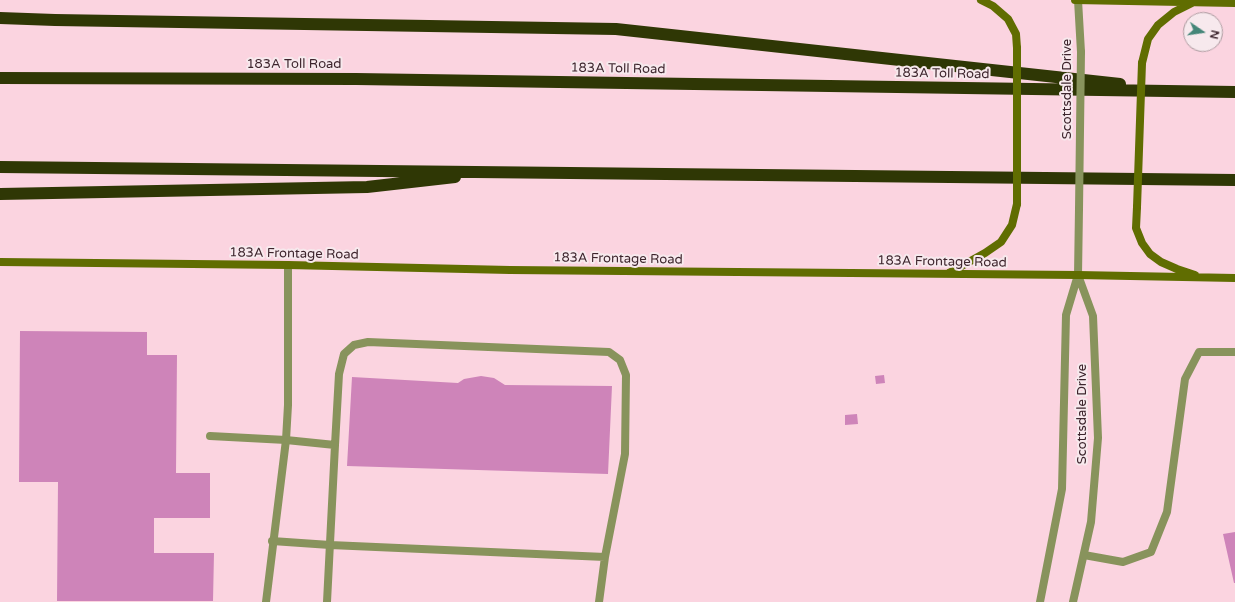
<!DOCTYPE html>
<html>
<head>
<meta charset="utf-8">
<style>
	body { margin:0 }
	#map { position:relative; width:1235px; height:602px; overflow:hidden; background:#fbd4e0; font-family:"Varela Round",sans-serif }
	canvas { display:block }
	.north { position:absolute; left:1183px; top:12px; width:40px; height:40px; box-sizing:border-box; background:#f7e9ed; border:1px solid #ad9ba0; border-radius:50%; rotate:103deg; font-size:11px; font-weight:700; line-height:16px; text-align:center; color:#3d252d }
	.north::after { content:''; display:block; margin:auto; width:14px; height:18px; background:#448678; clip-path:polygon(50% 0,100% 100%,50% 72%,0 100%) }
</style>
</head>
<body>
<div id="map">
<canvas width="1235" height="602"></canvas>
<div class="north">N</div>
</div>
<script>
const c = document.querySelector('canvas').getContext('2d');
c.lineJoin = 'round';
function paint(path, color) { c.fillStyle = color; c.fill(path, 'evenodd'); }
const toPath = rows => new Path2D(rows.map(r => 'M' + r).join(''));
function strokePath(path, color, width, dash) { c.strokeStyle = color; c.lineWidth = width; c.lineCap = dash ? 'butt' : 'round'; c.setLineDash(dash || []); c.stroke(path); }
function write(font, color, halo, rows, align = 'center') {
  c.font = font + ' "Varela Round",sans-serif'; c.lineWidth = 4; c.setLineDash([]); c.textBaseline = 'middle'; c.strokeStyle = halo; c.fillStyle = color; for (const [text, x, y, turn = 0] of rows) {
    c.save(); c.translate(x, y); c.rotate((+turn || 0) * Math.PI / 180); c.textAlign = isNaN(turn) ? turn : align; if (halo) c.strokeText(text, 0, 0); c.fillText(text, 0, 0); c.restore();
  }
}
paint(toPath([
	[20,331,147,332,147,355,177,355,176,473,210,473,210,518,154,518,154,553,214,553,213,601,57,601,58,482,19,482],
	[884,375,885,383,876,384,875,376],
	[481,376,494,378,505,385,612,386,608,474,347,466,352,377,458,383,464,379],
	[857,414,858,424,845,425,845,415],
	[1235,532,1235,583,1234,583,1223,534]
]), '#ce84b9');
strokePath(toPath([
	[210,436,286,440,335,445,339,374,344,354,354,345,368,342,609,352,620,360,626,375,625,454,605,557,330,545,272,541],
	[1084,555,1123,562,1151,552,1167,512,1185,379,1199,352,1235,352],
	[327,602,335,445],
	[599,602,605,557]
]), '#88935c', 8);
strokePath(toPath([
	[266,602,286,440,288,405,288,265],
	[1040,602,1062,489,1066,315,1078,275],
	[1073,602,1091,522,1098,438,1093,316,1078,275]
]), '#88935c', 8);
strokePath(toPath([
	[1078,0,1081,52],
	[1078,275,1079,209]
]), '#88935c', 8);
strokePath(toPath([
	[981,0,993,6,1008,19,1016,34,1017,48],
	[1075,0,1235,3],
	[1142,63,1148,39,1158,25,1174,12,1192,3],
	[1137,207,1136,228,1142,243,1150,254,1161,262,1177,269,1195,275],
	[0,262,288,265,510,270,1078,275,1235,278],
	[949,273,985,253,1001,242,1012,225,1017,204]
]), '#606d01', 8);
strokePath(toPath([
	[0,18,55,20,616,29,1120,84],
	[0,78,356,79,1235,92],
	[0,167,1235,180],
	[0,194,367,187,455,177]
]), '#2f3705', 12);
strokePath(toPath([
	[1079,209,1081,52]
]), '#88935c', 8);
strokePath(toPath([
	[1017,204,1017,48],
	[1137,207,1142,63]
]), '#606d01', 8);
write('13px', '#3d252d', '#f7e9ed', [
	["183A Toll Road",294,65],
	["183A Toll Road",618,69,1],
	["183A Toll Road",942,74,1],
	["Scottsdale Drive",1068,89,-90],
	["183A Frontage Road",294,254,1],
	["183A Frontage Road",618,259,1],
	["183A Frontage Road",942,262,1],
	["Scottsdale Drive",1083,414,-90]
]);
</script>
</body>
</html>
